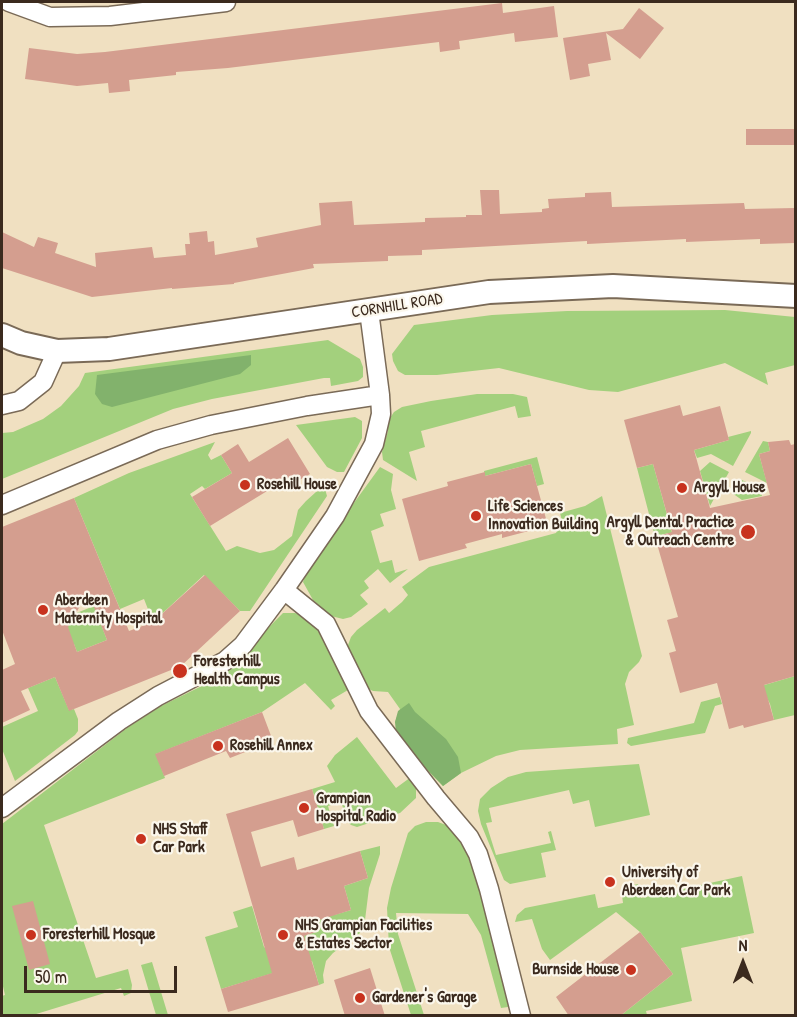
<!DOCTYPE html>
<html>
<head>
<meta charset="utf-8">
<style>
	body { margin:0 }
	#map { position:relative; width:797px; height:1017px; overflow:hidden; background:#f0e0c1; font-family:"Patrick Hand",sans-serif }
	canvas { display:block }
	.frame { position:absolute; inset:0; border:3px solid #3b2a1e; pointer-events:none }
	.north { position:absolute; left:713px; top:933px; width:60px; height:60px; -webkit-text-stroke:4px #fbf7ec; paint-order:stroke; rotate:0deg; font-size:16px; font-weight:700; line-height:24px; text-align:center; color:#3b2a1e }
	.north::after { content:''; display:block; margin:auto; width:21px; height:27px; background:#3b2a1e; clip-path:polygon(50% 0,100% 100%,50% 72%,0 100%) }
	.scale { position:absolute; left:24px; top:966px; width:153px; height:27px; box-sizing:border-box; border:3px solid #3b2a1e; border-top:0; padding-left:8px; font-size:18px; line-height:21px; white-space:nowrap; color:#3b2a1e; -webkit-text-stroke:4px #fbf7ec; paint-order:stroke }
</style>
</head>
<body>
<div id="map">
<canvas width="797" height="1017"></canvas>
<div class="frame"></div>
<div class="north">N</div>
<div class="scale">50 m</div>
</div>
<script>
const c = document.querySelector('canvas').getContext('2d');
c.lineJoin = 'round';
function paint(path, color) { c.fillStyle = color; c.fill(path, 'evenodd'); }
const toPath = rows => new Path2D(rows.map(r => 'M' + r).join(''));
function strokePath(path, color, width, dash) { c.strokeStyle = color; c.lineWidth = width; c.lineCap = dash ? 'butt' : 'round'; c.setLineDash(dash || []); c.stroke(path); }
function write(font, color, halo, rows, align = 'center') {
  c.font = font + ' "Patrick Hand",sans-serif'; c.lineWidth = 4.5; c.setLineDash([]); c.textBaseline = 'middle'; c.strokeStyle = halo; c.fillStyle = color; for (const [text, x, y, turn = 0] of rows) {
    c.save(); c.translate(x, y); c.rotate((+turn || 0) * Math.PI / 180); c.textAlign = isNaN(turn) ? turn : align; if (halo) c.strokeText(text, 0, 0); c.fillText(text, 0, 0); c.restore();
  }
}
paint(toPath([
	[725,310,795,317,795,365,765,373,768,385,725,363,618,392,589,390,499,368,437,375,405,375,398,371,393,361,392,354,414,325,492,315,567,311],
	[328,340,360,359,363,367,363,377,358,381,331,386,330,378,324,378,212,399,173,409,2,479,2,433,13,432,43,419,61,406,79,386,85,373],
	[477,394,513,394,527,397,531,416,518,418,515,406,421,431,425,447,409,452,417,481,383,460,382,452,388,431,388,421,394,412,402,407,431,401],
	[355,417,362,421,362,438,344,472,337,472,327,467,296,425],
	[751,431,751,433,733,466,711,454,697,458,694,450,729,440,728,437],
	[763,441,768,442,770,451,759,454,767,483,745,472],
	[215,442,208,455,211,460,221,455,232,473,205,489,202,486,190,494,226,551,237,546,260,553,274,550,292,536,298,510,306,501,316,492,325,489,327,496,250,611,240,611,204,575,153,622,144,599,120,609,74,498,129,473],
	[537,457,544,484,537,486,531,464,485,476,484,471],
	[710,462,729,472,710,506,700,471],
	[653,464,676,547,668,533,655,537,637,468],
	[380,467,393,474,391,490,396,509,380,514,384,526,371,531,380,563,392,560,395,573,408,569,390,583,378,569,364,581,369,588,360,595,368,604,351,617,343,619,331,616,313,600,303,582,311,562],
	[740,479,760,489,762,496,742,500,732,493],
	[602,496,642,656,639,662,629,672,625,684,634,725,617,729,618,744,520,750,496,756,461,773,443,786,423,766,395,722,400,709,388,692,373,691,367,688,349,654,348,645,351,637,357,630,385,608,389,613,402,602,408,595,402,587,429,567,556,533,562,521,560,513,585,506],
	[94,606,107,640,77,652,74,644,55,652,70,622,74,618,74,614],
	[283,613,295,613,306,617,313,623,319,630,348,690,331,700,335,706,331,710,305,683,262,712,156,754,165,778,44,825,96,978,128,969,132,985,131,993,124,996,121,988,33,1015,2,1016,2,996,5,995,2,982,2,824,127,728,161,706,212,681,235,666,268,628],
	[795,676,795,715,774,720,770,704,761,686],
	[55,677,69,710,74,709,78,719,78,731,75,735,15,781,2,749,2,727,38,711,28,688],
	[720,697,722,704,715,706,705,733,631,746,627,743,628,738,694,723,701,702],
	[357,737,396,788,411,777,416,783,416,798,400,813,357,827,351,825,348,822,341,802,328,806,334,826,324,829,312,789,335,782,327,766,335,755],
	[639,764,650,815,595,827,589,800,573,804,569,790,489,808,492,822,486,823,496,855,551,843,548,832,551,831,556,850,541,853,546,877,510,884,504,880,481,824,478,811,480,799,491,788,508,777,526,772],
	[426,822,438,822,446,825,457,836,467,854,477,881,511,1000,508,1007,501,1008,481,935,468,914,396,913,398,934,424,1015,411,1015,389,947,387,908,391,888,408,833,415,826],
	[380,846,380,854,369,888,364,928,359,934,333,953,326,961,323,975,324,983,319,985,312,961,303,964,295,938,316,932,305,896,326,889,334,915,351,910,344,886,368,878,360,851],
	[742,876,754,933,681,948,692,1001,646,1011,647,1015,620,1016,673,974,640,932,616,912,550,960,542,949,532,919,515,922,517,915,525,908,595,894,598,908,623,903,621,888,638,884,641,898],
	[252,906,264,947,293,967,221,989,205,937,238,927,233,912],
	[152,962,168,1015,156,1015,141,965]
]), '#a3d07d');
paint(toPath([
	[251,355,251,365,240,374,112,407,102,404,95,394,97,375],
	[409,703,415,712,446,739,458,757,461,773,443,786,401,742,396,733,395,722,398,711]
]), '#82b26c');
paint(toPath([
	[502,3,503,13,554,6,558,37,515,42,514,33,459,41,460,49,440,52,439,42,228,68,176,72,176,75,129,80,130,91,109,93,108,83,77,86,25,79,29,48,77,54,105,52],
	[639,8,664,28,640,59,606,33,611,60,588,64,590,76,570,80,563,38,623,29],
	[746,129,795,129,795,145,746,145],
	[480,190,499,190,500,214,542,212,542,209,549,208,548,199,585,197,585,193,611,192,612,207,744,203,745,209,795,208,795,243,760,244,760,239,686,242,686,239,587,244,587,241,422,250,422,255,388,256,388,261,313,264,314,268,234,283,234,284,172,289,172,288,92,297,2,268,2,232,34,247,38,237,58,243,55,253,96,267,95,253,152,247,154,258,186,255,185,244,190,244,189,233,207,231,208,242,214,241,215,255,258,247,256,238,321,225,319,203,352,201,354,225,425,222,425,218,466,217,466,215,482,215],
	[680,405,683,416,720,406,729,440,694,450,710,508,770,495,759,454,770,451,768,442,789,440,791,445,795,444,795,676,764,685,774,720,744,728,743,725,729,729,717,683,680,693,669,653,676,651,667,620,678,617,655,537,672,532,653,464,637,468,624,420],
	[288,438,310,474,294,483,290,477,210,526,192,497,232,473,221,455,238,444,249,462],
	[531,464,548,526,502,538,502,534,465,544,467,548,419,561,402,499,448,486,447,482,485,472,485,476],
	[74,498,129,631,153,622,205,575,240,611,181,666,69,711,55,677,21,691,30,710,2,723,2,670,15,664,2,630,2,527],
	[88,592,107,640,77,652,68,627],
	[262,712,273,741,230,758,226,751,164,776,155,754],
	[312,789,324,829,298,837,293,820,251,832,261,867,294,857,297,870,360,851,368,878,344,886,351,910,313,922,316,932,304,936,319,985,228,1012,221,989,272,973,226,814],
	[33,901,50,964,29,970,12,906],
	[640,932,673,974,620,1016,569,1016,556,997],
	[370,968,385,1016,345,1016,334,980]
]), '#d49e8f');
const minor = toPath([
	[9,2,50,17,110,16,226,2],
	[2,405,19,401,43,382,57,351],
	[2,505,157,440,211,425,307,406,380,395],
	[284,590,326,624,369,711,436,798,469,837,478,854,489,889,521,1016],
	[2,808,119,721,158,696,225,661,243,645,284,590,335,516,374,444,381,414,380,395,369,311]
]);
const tertiary = toPath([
	[2,335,21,343,57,351,109,349,489,292,613,286,796,296]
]);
strokePath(minor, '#7a6a57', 21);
strokePath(tertiary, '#7a6a57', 26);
strokePath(minor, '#fff', 18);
strokePath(tertiary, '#fff', 22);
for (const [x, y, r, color] of [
	[245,485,6,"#c8321e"],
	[682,488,6,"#c8321e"],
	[476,516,6,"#c8321e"],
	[748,532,8,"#c8321e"],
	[43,610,6,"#c8321e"],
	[180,671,8,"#c8321e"],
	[218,746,6,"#c8321e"],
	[304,808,6,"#c8321e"],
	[141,839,6,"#c8321e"],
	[610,882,6,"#c8321e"],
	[31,935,6,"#c8321e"],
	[283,935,6,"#c8321e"],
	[631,970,6,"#c8321e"],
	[360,998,6,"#c8321e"]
]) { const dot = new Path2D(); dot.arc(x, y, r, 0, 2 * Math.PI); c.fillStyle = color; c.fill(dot); strokePath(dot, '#fbf7ec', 2); }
write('16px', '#3b2a1e', '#fbf7ec', [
	["CORNHILL ROAD",397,306,-9]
]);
write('bold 16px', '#3b2a1e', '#fbf7ec', [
	["Rosehill House",257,485],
	["Argyll House",694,488],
	["Life Sciences",488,507],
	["Innovation Building",488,525],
	["Argyll Dental Practice",734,523,"right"],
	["& Outreach Centre",734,541,"right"],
	["Aberdeen",55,601],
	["Maternity Hospital",55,619],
	["Foresterhill",194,662],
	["Health Campus",194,680],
	["Rosehill Annex",230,746],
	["Grampian",316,799],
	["Hospital Radio",316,817],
	["NHS Staff",153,830],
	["Car Park",153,848],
	["University of",622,873],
	["Aberdeen Car Park",622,891],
	["NHS Grampian Facilities",295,926],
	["& Estates Sector",295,944],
	["Foresterhill Mosque",43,935],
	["Burnside House",619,970,"right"],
	["Gardener's Garage",372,998]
], 'left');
</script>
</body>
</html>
